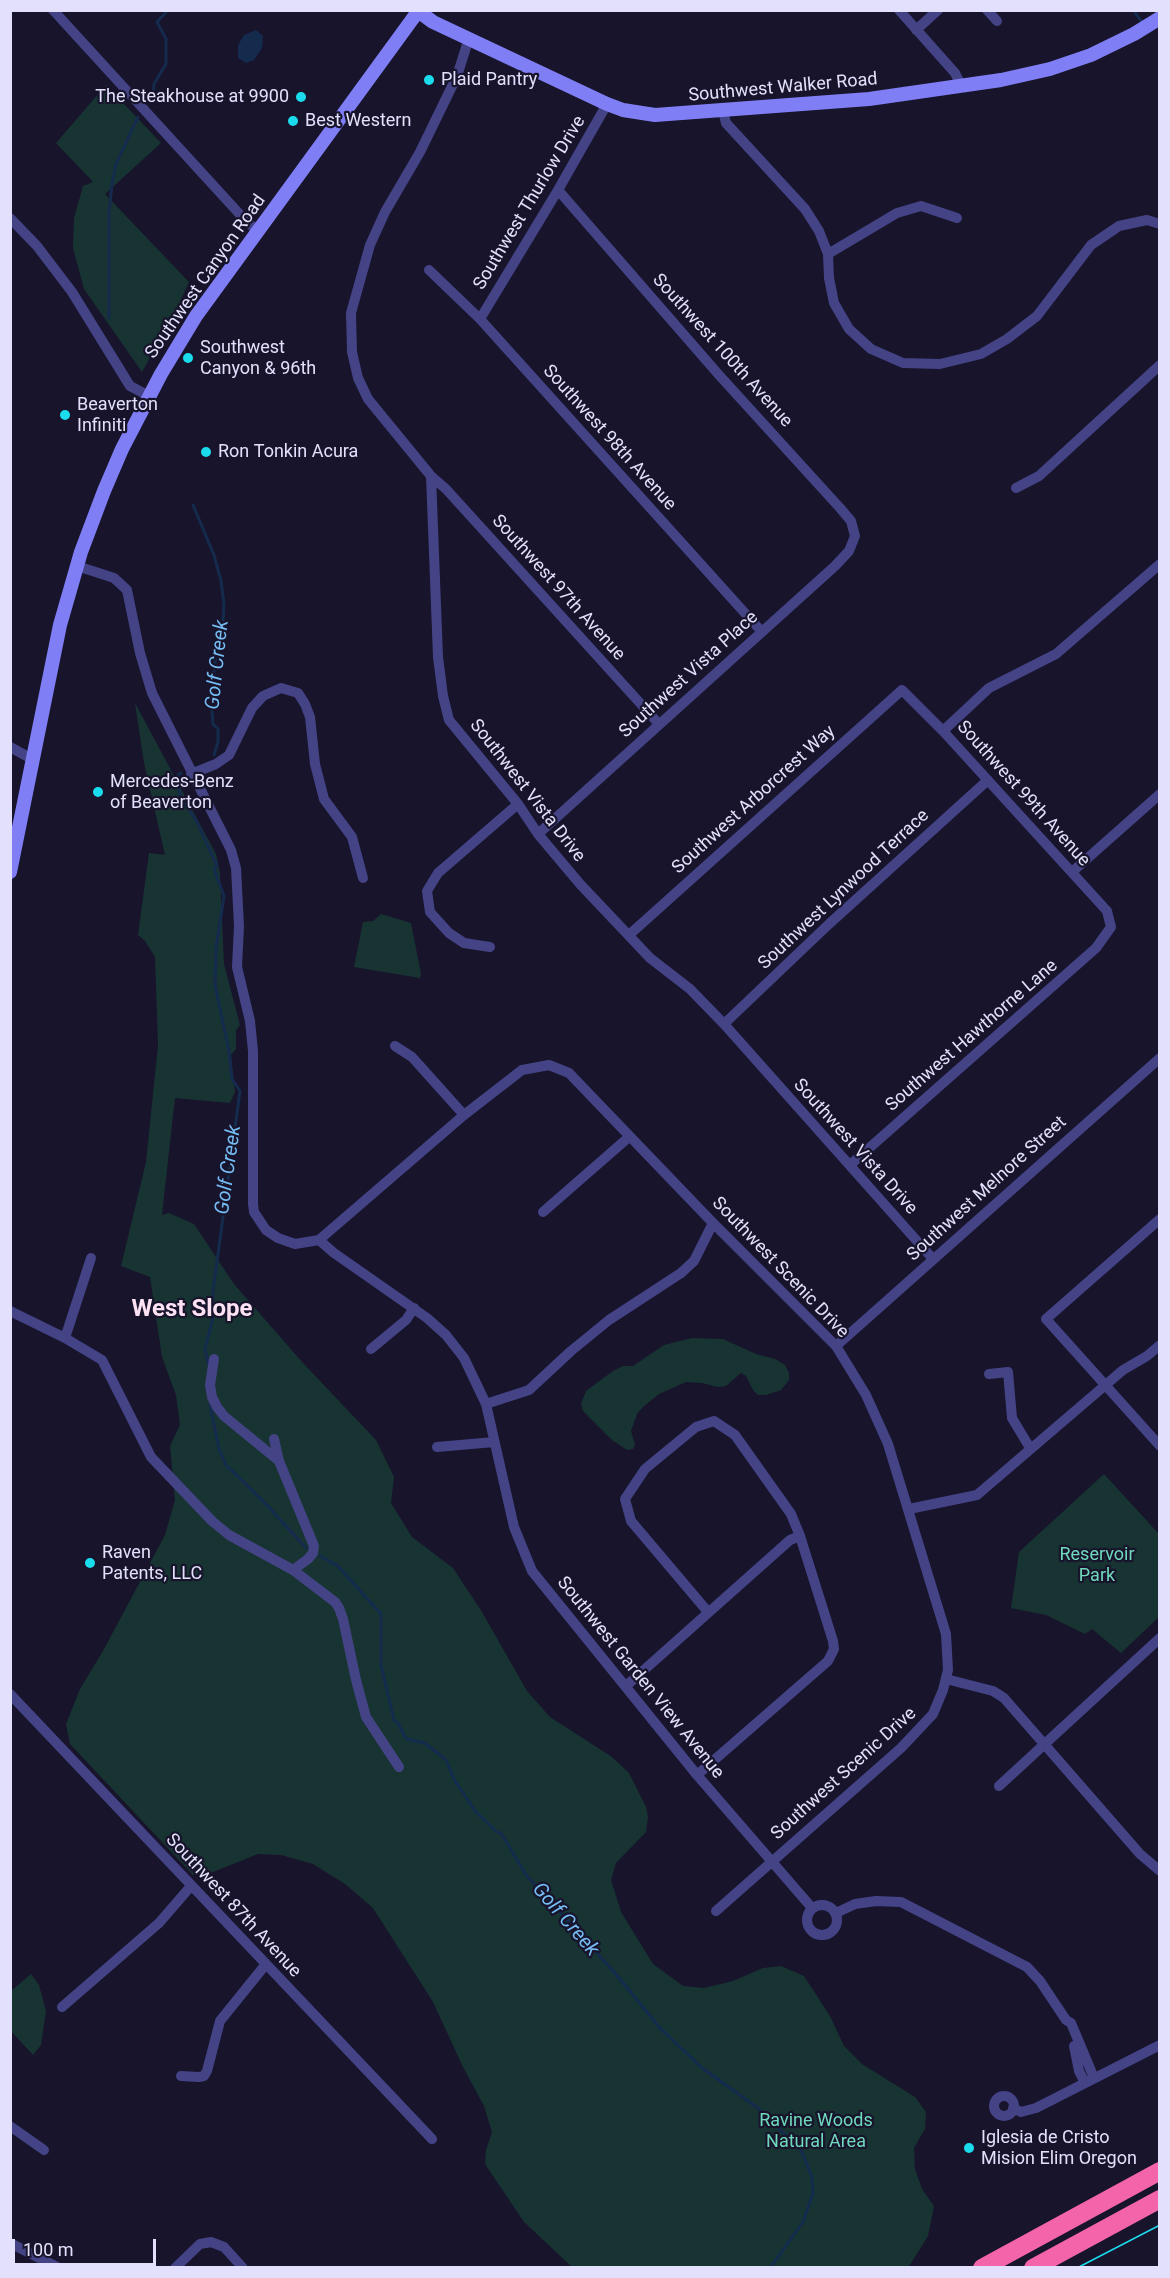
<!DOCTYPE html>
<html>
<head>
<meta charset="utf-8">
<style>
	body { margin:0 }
	#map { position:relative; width:1170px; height:2278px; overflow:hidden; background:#17142b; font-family:Roboto,sans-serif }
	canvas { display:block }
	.frame { position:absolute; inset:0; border:12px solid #e3e0fd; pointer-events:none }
	.scale { position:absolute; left:12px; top:2239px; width:144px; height:27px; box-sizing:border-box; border:3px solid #e3e0fd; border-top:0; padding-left:8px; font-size:18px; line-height:21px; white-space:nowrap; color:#e3e0fd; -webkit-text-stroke:4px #17142b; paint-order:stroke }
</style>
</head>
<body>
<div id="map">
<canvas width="1170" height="2278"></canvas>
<div class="frame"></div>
<div class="scale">100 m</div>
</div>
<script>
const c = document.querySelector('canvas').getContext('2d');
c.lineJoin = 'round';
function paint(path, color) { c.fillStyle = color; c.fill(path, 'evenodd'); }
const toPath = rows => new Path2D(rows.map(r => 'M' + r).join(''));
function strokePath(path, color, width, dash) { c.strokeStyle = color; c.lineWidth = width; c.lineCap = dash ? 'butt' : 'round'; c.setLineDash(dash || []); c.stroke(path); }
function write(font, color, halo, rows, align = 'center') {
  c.font = font + ' Roboto,sans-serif'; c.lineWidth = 4.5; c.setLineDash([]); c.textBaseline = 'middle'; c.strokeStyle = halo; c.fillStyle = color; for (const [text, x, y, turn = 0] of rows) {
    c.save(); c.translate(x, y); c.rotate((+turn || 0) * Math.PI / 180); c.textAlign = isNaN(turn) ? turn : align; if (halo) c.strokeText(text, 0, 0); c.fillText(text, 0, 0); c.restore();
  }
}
paint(toPath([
	[106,85,161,143,105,194,189,282,173,317,142,372,84,289,73,248,74,218,83,186,93,182,56,143],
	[135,703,216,854,220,874,224,964,240,1025,236,1030,236,1049,231,1055,235,1092,230,1103,175,1098,162,1215,169,1213,194,1224,234,1284,303,1363,376,1440,394,1477,391,1503,412,1537,453,1568,482,1612,527,1691,550,1717,612,1757,629,1773,646,1807,648,1817,646,1832,616,1863,611,1880,621,1912,653,1964,683,1986,704,1988,733,1981,763,1968,781,1966,804,1976,830,2016,844,2046,862,2064,915,2097,926,2112,925,2129,914,2148,915,2169,922,2189,934,2206,928,2236,908,2268,572,2267,524,2222,485,2164,486,2150,492,2132,484,2106,463,2067,433,2002,373,1908,345,1884,313,1864,281,1855,258,1854,208,1874,193,1875,70,1744,66,1724,80,1689,104,1649,165,1535,175,1500,170,1446,180,1425,176,1395,162,1357,150,1277,121,1266,146,1162,158,1045,155,957,145,941,138,935,149,853,165,855,144,763],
	[381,914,411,923,421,974,420,978,354,967,363,922,373,921],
	[692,1338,723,1339,756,1354,775,1359,785,1365,789,1373,789,1380,781,1390,766,1395,758,1395,753,1390,746,1376,741,1373,726,1386,718,1387,702,1383,686,1382,659,1394,643,1407,637,1414,631,1431,635,1445,633,1449,627,1450,612,1440,583,1411,581,1404,586,1391,613,1371,623,1366,633,1366,664,1345],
	[1104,1474,1159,1534,1159,1617,1121,1653,1092,1629,1085,1634,1046,1615,1011,1608,1019,1552],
	[31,1974,39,1985,46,2011,41,2045,33,2055,10,2030,11,1991]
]), '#173433');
paint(toPath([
	[256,30,263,36,262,48,254,60,246,63,238,58,238,45,244,35]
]), '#142b4e');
strokePath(toPath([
	[1133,10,1142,22],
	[153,98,154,84,166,64,166,39,157,22,168,10],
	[109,318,109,213,112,184,116,164,138,117],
	[193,505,214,555,221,581,224,604,222,639,215,662,211,700,213,724,218,729,218,742,214,755],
	[181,773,177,776,180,797,196,820,217,866,214,869,224,896,216,948,215,985,229,1051,232,1079,240,1091,213,1291,213,1318,205,1349,208,1363],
	[210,1405,219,1449,226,1465,266,1504,306,1548],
	[320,1556,338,1566,381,1614,381,1665,394,1720,398,1723,406,1739,425,1743,446,1760,455,1781,476,1812,497,1832,501,1833,526,1875,615,1973,660,2028,702,2068,758,2108,801,2150,812,2177,813,2193,803,2222,770,2268]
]), '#142b4e', 3);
strokePath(toPath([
	[53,10,245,220,258,231],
	[899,10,955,73,962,87],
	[987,10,997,21],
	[916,30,938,10],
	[469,38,457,76,420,152,385,212,370,245,351,313,352,352,358,378,368,399,431,476,438,657,443,696,449,720,518,804,538,834,580,884,650,958,690,989,724,1024,933,1259],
	[723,111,726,123,805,209,819,231,828,254,829,278,834,303,849,329,871,349,903,363,940,364,981,354,1007,339,1037,316,1091,245,1119,226,1147,220,1160,224],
	[10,218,37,246,72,292,130,386,149,396],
	[828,254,897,213,921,206,957,218],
	[429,270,480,319,762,632],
	[480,319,558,190,607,104],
	[431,476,446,489,659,724],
	[1016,488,1039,476,1160,365],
	[77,566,114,578,127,590,140,653,152,693,231,850,236,868,239,926,237,967,250,1021,253,1051,253,1204,254,1212,266,1230,278,1238,295,1244,319,1240,464,1115,522,1070,549,1065,569,1073,713,1223,836,1346,866,1395,888,1444,946,1634,948,1670,943,1690,933,1714,901,1748,716,1911],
	[943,731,989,688,1056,654,1160,564],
	[10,747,32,759],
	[191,774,216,764,229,755,252,708,263,696,281,688,298,693,305,704,310,717,315,764,324,799,352,837,363,878],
	[538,834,835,566,849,551,855,536,851,521,840,508,719,375,558,190],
	[1072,872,1160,794],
	[629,935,902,690,943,731,1107,911,1111,927,1096,948,850,1165],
	[490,947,464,943,449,933,430,912,427,891,438,873,518,804],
	[724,1024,829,924,988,780],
	[395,1046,412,1057,464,1115],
	[543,1212,629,1137],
	[1160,1219,1046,1319,1160,1446],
	[319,1240,334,1253,427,1318,446,1335,464,1358,486,1404,514,1527,532,1571,697,1775,812,1908],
	[10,1311,65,1338,102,1360,151,1457,212,1521,229,1535,293,1570,335,1602,339,1608,343,1619,356,1680,366,1717,399,1767],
	[65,1338,91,1258],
	[836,1346,1160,1058],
	[371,1349,406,1320,414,1308],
	[214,1359,210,1385,212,1397,217,1407,224,1416,279,1461],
	[989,1374,1008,1372,1012,1418,1030,1448],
	[486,1404,529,1390,571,1351,609,1320,681,1273,694,1261,713,1223],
	[274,1439,279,1461,314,1546,313,1553,308,1559,293,1570],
	[437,1447,494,1442],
	[909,1509,977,1495,1123,1370,1147,1356,1160,1345],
	[946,1679,993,1691,1004,1698,1140,1854,1160,1871],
	[626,1686,790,1540,800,1536],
	[10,1694,432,2139],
	[697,1775,828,1661,834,1649,833,1641,800,1536,791,1514,735,1435,714,1421,696,1427,645,1469,625,1499,631,1521,708,1612],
	[999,1786,1160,1638],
	'807 1920a15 15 0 1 1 30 0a15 15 0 1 1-30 0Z',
	[836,1913,855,1904,876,1901,901,1902,1027,1967,1040,1981,1066,2020,1071,2023,1094,2078],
	[62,2007,159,1923,191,1886],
	[1074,2046,1079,2071,1085,2083],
	[181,2076,199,2077,204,2076,207,2071,220,2021,266,1964],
	'994 2106a10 10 0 1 1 20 0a10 10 0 1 1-20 0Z',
	[1013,2108,1021,2112,1036,2108,1160,2045],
	[10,2126,44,2150],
	[10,2243,59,2268],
	[175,2268,200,2244,211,2242,224,2247,243,2268]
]), '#444386', 10);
strokePath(toPath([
	[418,11,433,22,607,104,623,110,655,115,869,99,1001,80,1050,69,1091,55,1134,34,1160,18],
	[10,872,60,625,81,552,104,491,122,449,161,374,196,316,419,10]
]), '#7f7ef5', 14);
strokePath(toPath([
	[982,2268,1160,2171],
	[1033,2268,1160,2199]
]), '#f364ab', 18);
strokePath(toPath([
	[1077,2268,1160,2225]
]), '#1bdced', 1.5);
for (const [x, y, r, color] of [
	[429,80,6,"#1bdced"],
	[301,97,6,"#1bdced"],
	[293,121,6,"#1bdced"],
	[188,358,6,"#1bdced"],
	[65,415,6,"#1bdced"],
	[206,452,6,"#1bdced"],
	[98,792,6,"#1bdced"],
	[90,1563,6,"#1bdced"],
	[969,2148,6,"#1bdced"]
]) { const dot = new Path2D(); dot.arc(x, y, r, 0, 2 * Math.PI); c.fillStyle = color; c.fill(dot); strokePath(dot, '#17142b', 2); }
write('18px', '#e3e0fd', '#17142b', [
	["Plaid Pantry",441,80],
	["The Steakhouse at 9900",289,97,"right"],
	["Best Western",305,121],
	["Southwest",200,348],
	["Canyon & 96th",200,369],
	["Beaverton",77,405],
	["Infiniti",77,426],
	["Ron Tonkin Acura",218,452],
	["Mercedes-Benz",110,782],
	["of Beaverton",110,803],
	["Raven",102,1553],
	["Patents, LLC",102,1574],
	["Iglesia de Cristo",981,2138],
	["Mision Elim Oregon",981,2159]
], 'left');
write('18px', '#e3e0fd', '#17142b', [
	["Southwest Walker Road",783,88,-5],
	["Southwest Thurlow Drive",530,203,-59],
	["Southwest Canyon Road",206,277,-55],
	["Southwest 100th Avenue",722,351,48],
	["Southwest 98th Avenue",609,438,48],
	["Southwest 97th Avenue",558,588,48],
	["Southwest Vista Place",689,675,-42],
	["Southwest Vista Drive",527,791,52],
	["Southwest 99th Avenue",1023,794,48],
	["Southwest Arborcrest Way",754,800,-42],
	["Southwest Lynwood Terrace",844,890,-43],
	["Southwest Hawthorne Lane",972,1036,-41],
	["Southwest Vista Drive",855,1147,48],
	["Southwest Melnore Street",987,1189,-42],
	["Southwest Scenic Drive",780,1268,46],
	["Southwest Garden View Avenue",640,1678,51],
	["Southwest Scenic Drive",844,1774,-42],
	["Southwest 87th Avenue",233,1906,47]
]);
write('18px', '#70d9bd', '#17142b', [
	["Reservoir",1097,1555],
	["Park",1097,1576],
	["Ravine Woods",816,2121],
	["Natural Area",816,2142]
]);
write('italic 20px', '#76bcf4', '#17142b', [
	["Golf Creek",218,665,-84],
	["Golf Creek",229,1170,-82],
	["Golf Creek",565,1920,49]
]);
write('bold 24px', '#fde2f3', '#17142b', [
	["West Slope",192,1310]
]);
</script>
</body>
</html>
